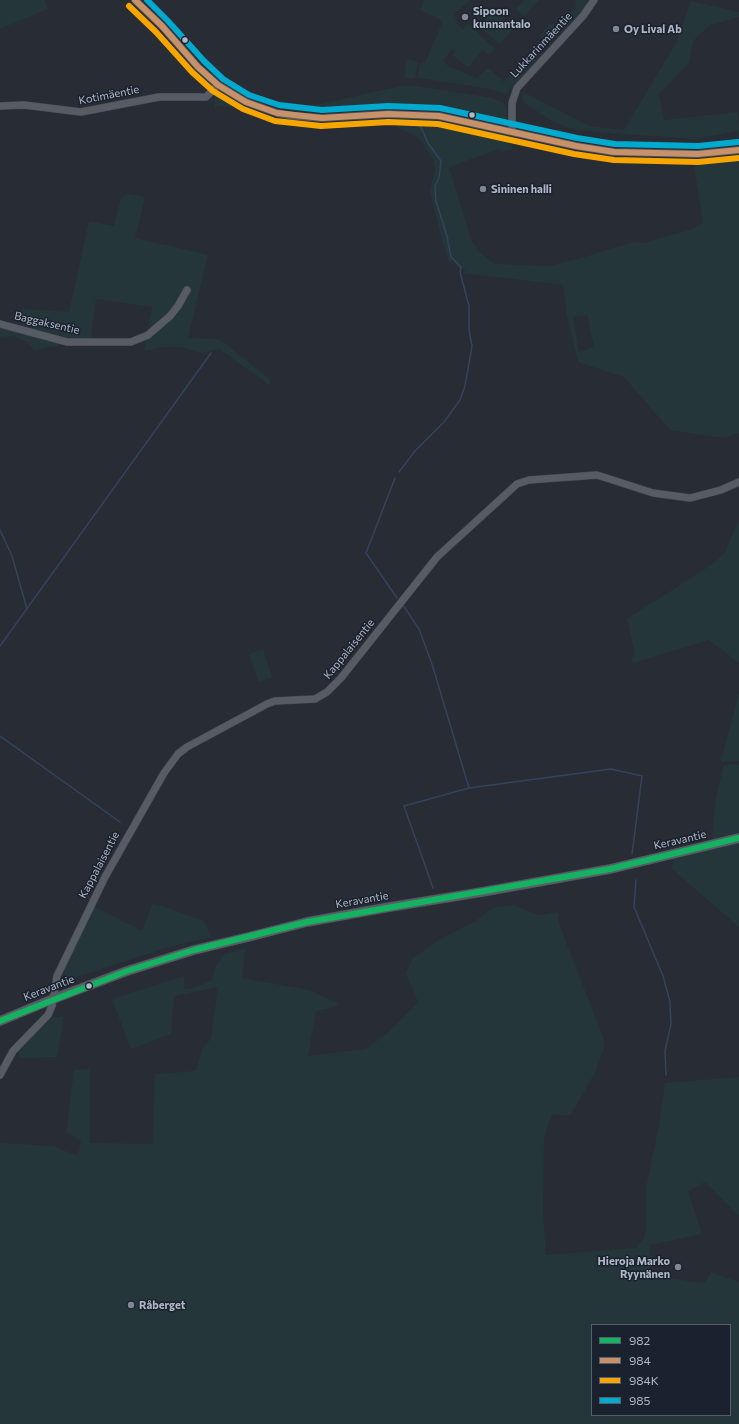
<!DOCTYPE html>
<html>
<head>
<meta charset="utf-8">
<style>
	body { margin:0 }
	#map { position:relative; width:739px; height:1424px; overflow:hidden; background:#282c34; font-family:Commissioner,sans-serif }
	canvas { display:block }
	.legend { position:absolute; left:591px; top:1324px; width:140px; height:92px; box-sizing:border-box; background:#1b222f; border:1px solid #575e6c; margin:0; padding:5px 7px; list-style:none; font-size:12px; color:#b0b7c7 }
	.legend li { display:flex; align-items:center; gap:8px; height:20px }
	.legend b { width:20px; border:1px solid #575e6c }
</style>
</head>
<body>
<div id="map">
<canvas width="739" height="1424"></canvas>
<ul class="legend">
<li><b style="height:5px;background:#13b361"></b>982</li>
<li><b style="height:5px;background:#c7916a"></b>984</li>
<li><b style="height:5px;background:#f7a600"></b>984K</li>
<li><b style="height:5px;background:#00a9ce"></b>985</li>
</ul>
</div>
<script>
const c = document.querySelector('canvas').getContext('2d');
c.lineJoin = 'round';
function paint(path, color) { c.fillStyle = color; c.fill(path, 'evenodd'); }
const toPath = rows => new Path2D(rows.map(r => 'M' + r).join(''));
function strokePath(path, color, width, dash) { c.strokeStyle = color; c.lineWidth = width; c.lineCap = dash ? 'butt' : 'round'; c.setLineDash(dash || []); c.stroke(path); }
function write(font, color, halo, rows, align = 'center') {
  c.font = font + ' Commissioner,sans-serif'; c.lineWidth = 3; c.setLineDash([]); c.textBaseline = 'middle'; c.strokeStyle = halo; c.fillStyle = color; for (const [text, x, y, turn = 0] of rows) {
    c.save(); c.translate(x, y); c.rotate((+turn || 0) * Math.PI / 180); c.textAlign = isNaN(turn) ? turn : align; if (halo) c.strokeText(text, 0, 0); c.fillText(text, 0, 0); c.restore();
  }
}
paint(toPath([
	[0,0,44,0,48,9,0,29],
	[424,0,471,0,454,14,458,25,463,29,468,23,495,49,489,55,483,50,468,67,452,55,455,51,452,49,443,61,449,67,477,78,488,68,504,82,536,46,543,53,506,94,491,89,418,78,420,63,425,63,443,21,420,10],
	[524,0,539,0,524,16,516,9],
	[575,0,588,0,582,12,549,45,539,36,551,23,556,28,576,7],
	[691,1,739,12,739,17,710,25,693,41,689,63,659,94,664,120,738,112,739,134,737,131,696,139,594,132,569,128,549,119,523,102,522,91,589,126,624,130,676,43],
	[493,11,513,29,500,44,479,26],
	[406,59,418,62,415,78,405,78],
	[229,82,270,103,283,106,299,107,321,104,401,86,416,86,493,98,505,104,507,114,505,124,496,122,481,113,459,114,419,110,323,112,294,111,269,106,248,98,227,86],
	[215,92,219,92,233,104,245,106,245,111,224,106,218,106,215,109],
	[393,118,419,118,449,123,508,134,513,149,501,152,500,149,449,167,471,239,478,251,495,264,549,266,578,259,633,242,644,243,693,229,703,222,693,159,720,158,739,154,739,433,723,438,670,430,624,377,578,362,567,315,563,285,462,273,466,270,457,267,453,258,450,265,442,240,430,191,435,168,434,160,422,142,414,135,398,128,396,124,393,123],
	[587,315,594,347,579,352,573,317],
	[128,194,145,197,135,238,208,255,188,338,219,339,270,379,270,386,220,349,201,353,182,347,163,347,144,351,152,307,96,299,90,346,61,345,35,350,25,341,13,336,0,337,0,327,20,332,22,309,69,312,89,221,114,226,121,198],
	[739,520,739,663,709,640,633,663,631,659,635,653,627,619,711,565,724,554],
	[263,649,272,677,259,682,249,654],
	[739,693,739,761,722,762,720,759,723,754],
	[734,764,739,765,739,927,672,869,673,855,714,845,712,837,716,797,724,765],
	[153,903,204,921,211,937,172,946,68,980,65,977,64,970,93,906,142,931],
	[514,905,538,915,558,912,558,921,568,947,604,1039,604,1049,597,1064,597,1069,571,1114,567,1116,552,1114,544,1137,543,1213,546,1255,636,1248,644,1238,646,1230,646,1188,659,1125,665,1083,739,1077,739,1216,705,1182,688,1191,702,1234,650,1245,651,1276,705,1283,711,1272,739,1282,739,1424,0,1424,0,1143,53,1146,78,1156,81,1140,66,1133,74,1070,90,1069,90,1143,153,1144,155,1074,196,1071,202,1050,211,1038,218,987,174,996,171,1034,131,1049,112,999,184,976,184,988,190,989,211,981,216,966,224,954,245,949,242,978,309,990,339,1004,331,1008,316,1011,308,1056,366,1049,391,1030,418,1002,406,973,413,958,437,941,477,920,492,908],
	[592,1325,730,1325,730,1415,592,1415],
	[64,1016,57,1057,21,1058,16,1051,49,1018]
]), '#25363b');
strokePath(toPath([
	[399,472,415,451,444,422,460,400,465,386,472,346,469,330,469,306,460,272,461,267,451,257,447,236,436,201,435,186,439,178,441,161,428,143,421,127,417,125,410,126],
	[395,478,366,553,397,598],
	[0,530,12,556,27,609],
	[403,605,419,629,432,664,469,788],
	[0,646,211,353],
	[0,736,120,822],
	[636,880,634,907,663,976,670,1002,671,1024,665,1051,666,1075],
	[433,888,404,806,469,788,611,769,642,776,632,854]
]), '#34435e', 1.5);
const minor = toPath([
	[135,0,162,26,198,67,218,85,246,102,277,113,293,116,322,118,388,114,439,116,576,146,614,152,698,154,739,150],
	[0,106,24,105,81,112,159,97,206,97,218,85],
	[512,131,512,103,517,88,583,16,594,0],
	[0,324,67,342,131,342,148,335,170,316,178,306,187,290],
	[0,1075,13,1051,48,1015,52,1006,57,976,105,877,164,773,178,754,187,747,267,704,275,701,315,699,327,692,341,678,437,557,517,484,529,480,597,475,653,493,690,498,721,490,739,482]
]);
const major = toPath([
	[0,1021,53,999,127,971,194,950,248,937,307,922,384,908,482,892,610,869,739,838]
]);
strokePath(minor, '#44474d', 8);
strokePath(major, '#454951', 10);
strokePath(minor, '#575b63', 7);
strokePath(major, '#595d65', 9);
strokePath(toPath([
	[0,1021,127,971,194,950,307,922,610,869,739,838]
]), '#13b361', 6);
strokePath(toPath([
	[135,0,162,26,198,67,218,85,246,102,277,113,322,118,388,114,439,116,576,146,614,152,698,154,739,150]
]), '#c7916a', 6);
strokePath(toPath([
	[129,6,156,32,192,72,213,91,243,109,275,121,321,126,388,122,438,124,574,154,614,160,698,162,739,158]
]), '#f7a600', 6);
strokePath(toPath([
	[147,0,168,21,204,61,223,79,249,95,279,105,322,110,388,106,440,108,577,138,615,144,698,146,738,142]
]), '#00a9ce', 6);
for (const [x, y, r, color] of [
	[465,17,4,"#808694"],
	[616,29,4,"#808694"],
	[185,40,3.5,"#b0b7c7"],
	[472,115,3.5,"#b0b7c7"],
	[483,189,4,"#808694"],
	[89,986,3.5,"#b0b7c7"],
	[678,1267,4,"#808694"],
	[131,1305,4,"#808694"]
]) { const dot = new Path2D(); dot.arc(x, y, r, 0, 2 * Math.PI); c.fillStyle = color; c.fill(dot); strokePath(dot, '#1b222f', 1.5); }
write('bold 11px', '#b0b7c7', '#1b222f', [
	["Sipoon",473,11],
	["kunnantalo",473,24],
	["Oy Lival Ab",624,29],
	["Sininen halli",491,189],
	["Hieroja Marko",670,1261,"right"],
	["Ryynänen",670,1274,"right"],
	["Råberget",139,1305]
], 'left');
write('11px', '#b0b7c7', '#1b222f', [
	["Lukkarinmäentie",541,45,-47],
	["Kotimäentie",109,95,-11],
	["Baggaksentie",47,323,13],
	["Kappalaisentie",349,649,-51],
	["Keravantie",680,840,-13],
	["Kappalaisentie",99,865,-62],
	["Keravantie",362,900,-10],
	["Keravantie",49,988,-21]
]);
</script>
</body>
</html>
